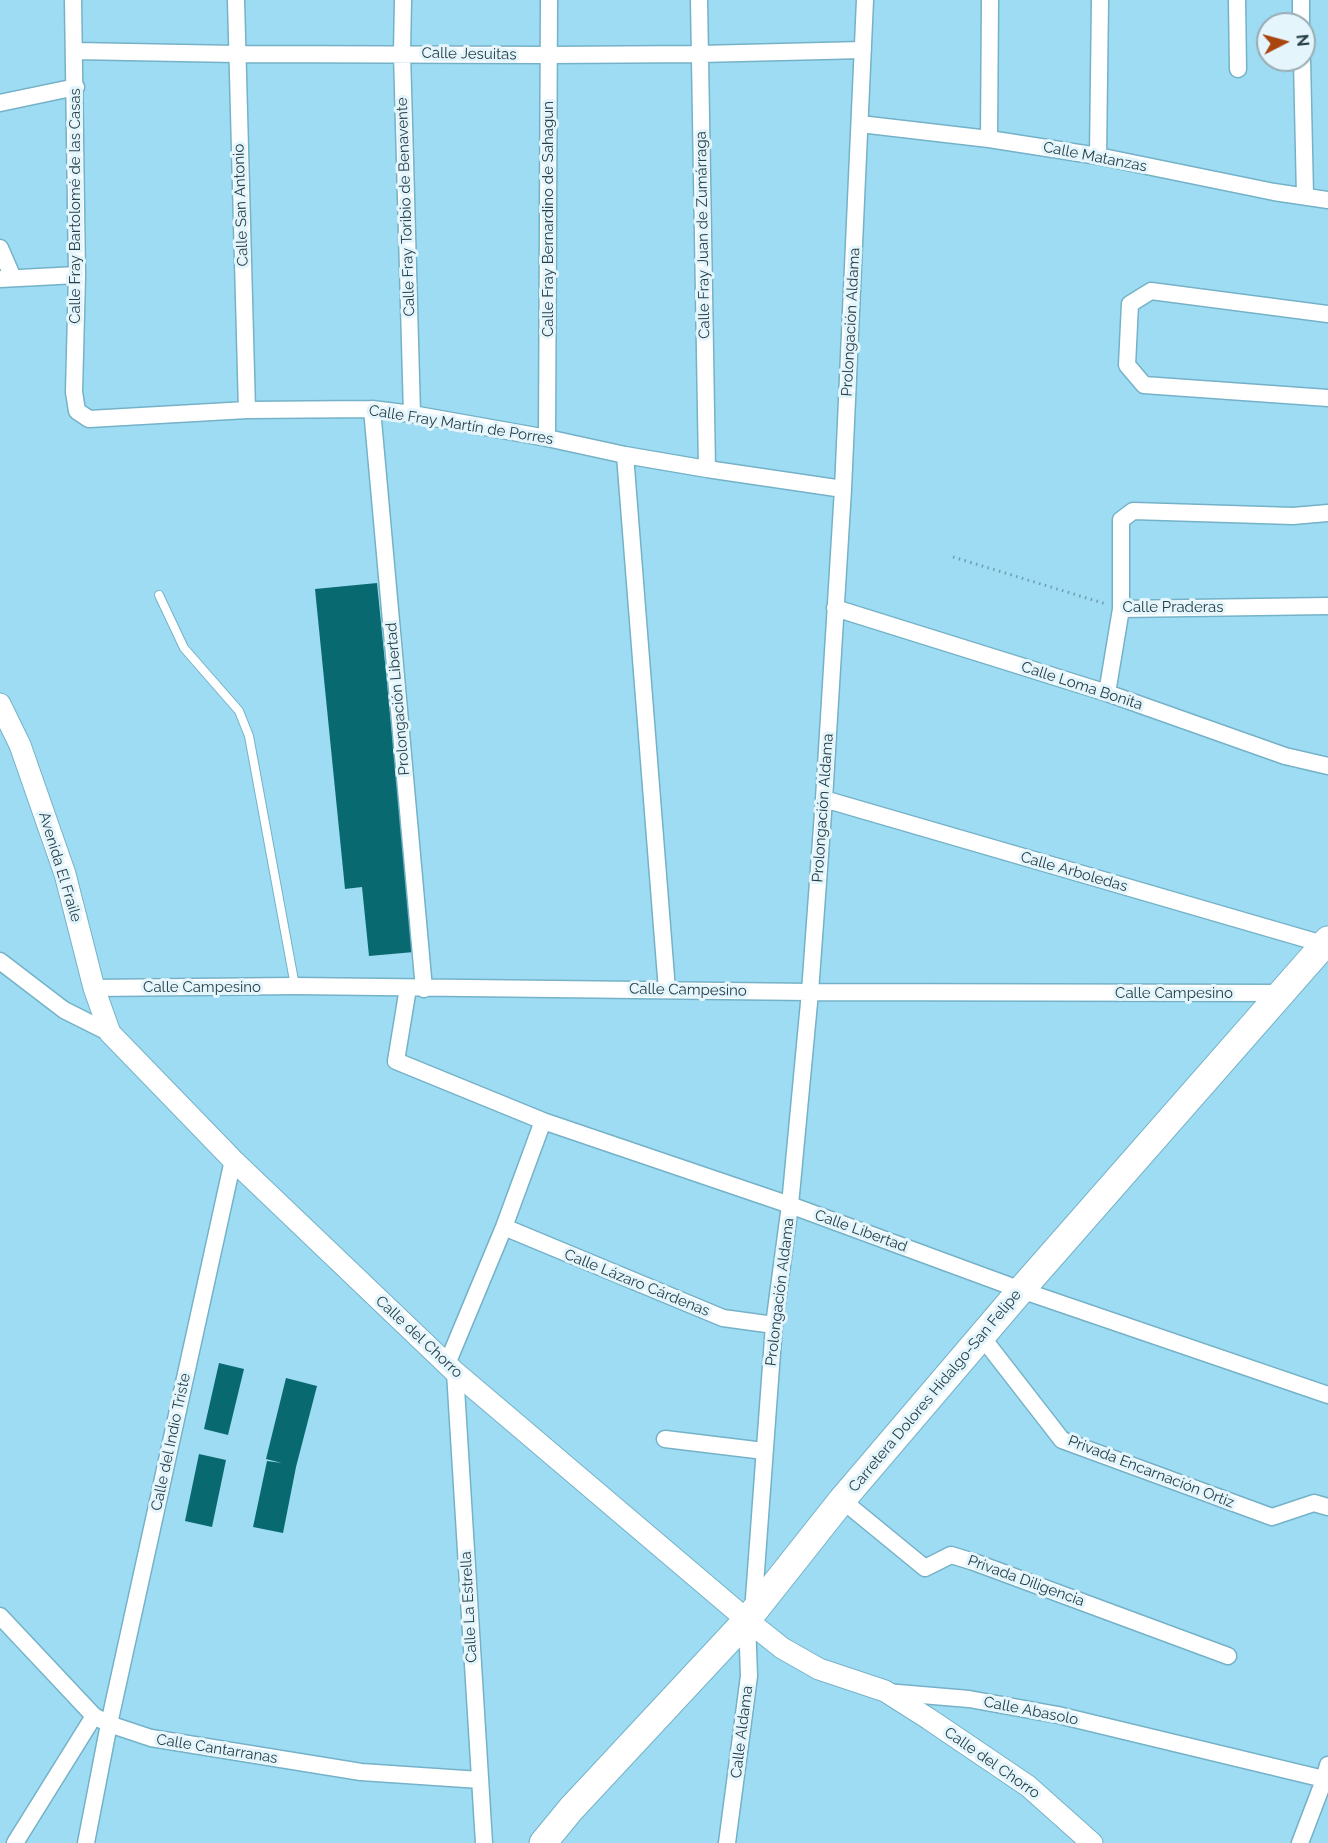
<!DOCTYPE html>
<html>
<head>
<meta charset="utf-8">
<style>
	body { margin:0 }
	#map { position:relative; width:1328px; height:1843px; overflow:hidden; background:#9edcf3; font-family:Raleway,sans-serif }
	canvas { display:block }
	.north { position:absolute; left:1256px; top:12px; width:60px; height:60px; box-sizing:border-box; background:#e4f5fc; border:2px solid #98acb4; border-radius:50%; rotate:84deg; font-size:16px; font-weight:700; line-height:24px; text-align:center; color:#263f48 }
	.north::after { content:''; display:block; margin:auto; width:21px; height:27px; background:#a94610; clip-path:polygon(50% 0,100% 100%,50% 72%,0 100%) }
</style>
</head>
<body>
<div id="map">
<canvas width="1328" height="1843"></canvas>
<div class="north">N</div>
</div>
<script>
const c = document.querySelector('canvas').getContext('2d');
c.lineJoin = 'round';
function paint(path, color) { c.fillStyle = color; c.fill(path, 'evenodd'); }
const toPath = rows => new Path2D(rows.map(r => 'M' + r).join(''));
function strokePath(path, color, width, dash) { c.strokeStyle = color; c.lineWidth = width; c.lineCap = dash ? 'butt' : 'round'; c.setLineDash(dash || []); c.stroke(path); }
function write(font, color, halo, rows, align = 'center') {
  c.font = font + ' Raleway,sans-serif'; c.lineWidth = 6; c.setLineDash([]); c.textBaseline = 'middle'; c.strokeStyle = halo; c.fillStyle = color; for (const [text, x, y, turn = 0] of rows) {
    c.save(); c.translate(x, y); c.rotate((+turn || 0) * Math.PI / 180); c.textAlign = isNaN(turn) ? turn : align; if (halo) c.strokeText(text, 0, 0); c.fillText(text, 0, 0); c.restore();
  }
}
paint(toPath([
	[377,583,414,952,369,956,362,887,345,889,315,589],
	[219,1363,244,1369,228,1435,204,1429],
	[286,1378,317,1386,296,1467,283,1533,253,1527,267,1461,282,1463,266,1459],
	[199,1454,226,1460,212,1527,185,1521]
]), '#086970');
const service = toPath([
	[159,595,184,648,239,711,249,736,295,986]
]);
const minor = toPath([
	[73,0,77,275,74,392,77,411,89,419,247,410,372,409,412,414,547,438,625,455,707,469,843,489],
	[236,0,247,410],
	[403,0,402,53,412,414],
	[699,0,707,469],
	[1237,0,1238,69],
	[1301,0,1301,24],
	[75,51,236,54,549,55,700,54,863,50],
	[1302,60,1305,196],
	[0,103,76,87],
	[860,124,989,139,1098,156,1274,192,1328,200],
	[989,139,990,0],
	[1098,156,1100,0],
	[0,248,13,278],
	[0,279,77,275],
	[1328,314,1151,291,1130,304,1127,365,1144,385,1328,398],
	[372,409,424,989],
	[547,438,549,0],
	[625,455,667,990],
	[835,608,1107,693,1285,756,1328,766],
	[1121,609,1328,606],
	[1107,693,1121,609,1121,520,1133,511,1293,516,1328,513],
	[824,799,1323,944],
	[0,961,64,1010,110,1033],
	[94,988,295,986,810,992,1282,993],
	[408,988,396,1061,543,1121,790,1205,1021,1290,1328,1395],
	[504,1227,723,1318,774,1325],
	[982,1337,1062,1440,1272,1517,1314,1503,1328,1507],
	[447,1364,504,1227,543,1121],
	[455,1372,484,1843],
	[665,1439,764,1451],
	[842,1500,925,1568,951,1555,974,1562,1228,1656],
	[753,1612,774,1325,790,1205,810,992,824,799,843,489,865,0],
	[0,1616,94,1716,109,1724,151,1738,361,1772,480,1780],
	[886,1692,969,1699,1058,1715,1328,1780],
	[15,1843,94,1716],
	[86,1843,109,1724,233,1160],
	[727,1843,749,1676,747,1620],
	[1300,1843,1324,1780,1328,1765]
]);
const tertiary = toPath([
	[0,704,20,745,65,874,94,988,110,1033,233,1160,455,1372,747,1620,782,1648,819,1669,885,1691,929,1719,1028,1786,1092,1843]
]);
const primary = toPath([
	[543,1843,571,1809,747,1620,842,1500,1021,1290,1328,940]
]);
strokePath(service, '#75b2c8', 10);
strokePath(minor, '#75b2c8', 19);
strokePath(tertiary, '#75b2c8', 23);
strokePath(primary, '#75b2c8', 29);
strokePath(toPath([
	[953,557,1106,604]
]), '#6f9eb0', 3, [1.5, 4.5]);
strokePath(service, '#fff', 8);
strokePath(minor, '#fff', 16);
strokePath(tertiary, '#fff', 21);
strokePath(primary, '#fff', 27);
write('15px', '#263f48', '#e4f5fc', [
	["Calle Jesuitas",469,54,1],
	["Calle Matanzas",1095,157,11],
	["Calle San Antonio",241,205,-92],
	["Calle Fray Bartolomé de las Casas",75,206,-90],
	["Calle Fray Toribio de Benavente",406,207,-92],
	["Calle Fray Bernardino de Sahagun",548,219,-90],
	["Calle Fray Juan de Zumárraga",703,235,-91],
	["Prolongación Aldama",851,322,-87],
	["Calle Fray Martín de Porres",461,425,9],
	["Calle Praderas",1173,607],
	["Calle Loma Bonita",1082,686,18],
	["Prolongación Libertad",398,699,-95],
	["Prolongación Aldama",823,808,-86],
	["Avenida El Fraile",60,867,73],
	["Calle Arboledas",1074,872,16],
	["Calle Campesino",202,987],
	["Calle Campesino",688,990,1],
	["Calle Campesino",1174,993],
	["Calle Libertad",861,1231,20],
	["Calle Lázaro Cárdenas",637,1283,22],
	["Prolongación Aldama",780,1292,-83],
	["Calle del Chorro",419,1337,43],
	["Carretera Dolores Hidalgo-San Felipe",935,1391,-50],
	["Calle del Indio Triste",171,1442,-78],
	["Privada Encarnación Ortiz",1151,1472,21],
	["Privada Diligencia",1026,1581,20],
	["Calle La Estrella",469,1607,-93],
	["Calle Abasolo",1031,1711,11],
	["Calle Aldama",742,1732,-83],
	["Calle Cantarranas",217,1749,9],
	["Calle del Chorro",992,1763,35]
]);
</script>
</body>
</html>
